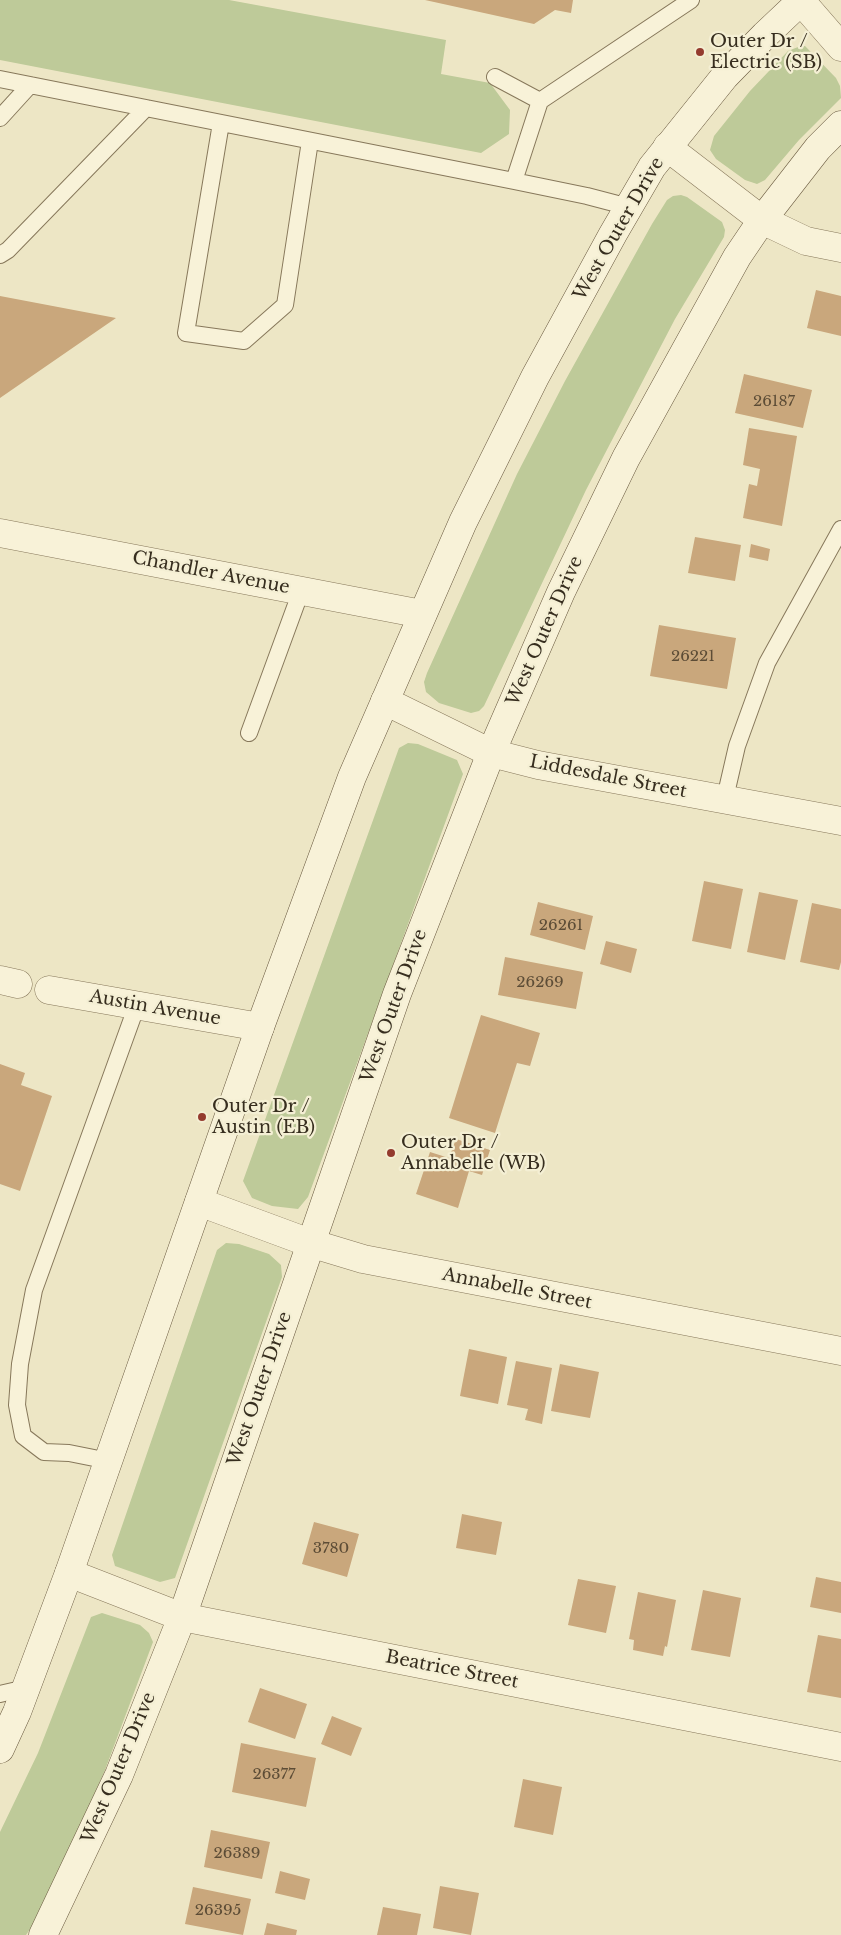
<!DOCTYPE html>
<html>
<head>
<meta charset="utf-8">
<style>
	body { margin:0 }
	canvas { display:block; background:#ede6c5 }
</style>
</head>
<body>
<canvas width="841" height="1935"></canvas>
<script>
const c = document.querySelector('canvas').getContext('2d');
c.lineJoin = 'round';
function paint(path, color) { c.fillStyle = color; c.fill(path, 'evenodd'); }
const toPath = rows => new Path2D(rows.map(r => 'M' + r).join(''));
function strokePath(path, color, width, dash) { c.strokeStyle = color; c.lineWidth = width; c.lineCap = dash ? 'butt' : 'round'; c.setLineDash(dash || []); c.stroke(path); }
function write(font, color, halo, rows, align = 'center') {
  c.font = font + ' "Libre Baskerville",serif'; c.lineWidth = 4.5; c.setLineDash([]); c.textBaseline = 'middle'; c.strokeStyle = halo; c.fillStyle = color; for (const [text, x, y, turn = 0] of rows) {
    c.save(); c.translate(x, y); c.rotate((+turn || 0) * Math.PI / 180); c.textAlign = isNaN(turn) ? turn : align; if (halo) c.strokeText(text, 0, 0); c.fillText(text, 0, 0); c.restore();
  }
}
paint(toPath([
	[0,0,229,0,446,40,441,74,490,83,510,110,509,134,481,153,0,60],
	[805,46,836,78,840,86,841,98,799,140,765,180,757,184,745,180,716,159,710,150,714,136,750,91,788,51,798,47],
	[681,195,687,197,722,222,725,230,724,237,675,319,586,490,484,706,479,711,471,713,439,703,426,692,424,682,427,673,517,474,565,381,652,224,667,200,673,196],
	[408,743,418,744,457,760,463,774,308,1197,298,1209,272,1206,252,1198,243,1181,399,748],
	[226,1243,239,1244,269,1254,281,1265,282,1277,175,1578,160,1582,115,1566,112,1555,217,1250],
	[102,1613,140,1625,149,1633,153,1642,105,1770,68,1854,36,1920,26,1935,0,1935,0,1832,38,1753,91,1617]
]), '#beca99');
paint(toPath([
	[425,0,573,0,571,13,555,10,534,24],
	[816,290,841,296,841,336,807,328],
	[0,296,116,318,0,398],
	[744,374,812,390,803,428,735,413],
	[749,428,797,436,782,526,743,518,749,484,757,486,760,469,743,465],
	[695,537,741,545,735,581,688,573],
	[751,544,770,549,768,561,749,557],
	[659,625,736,638,727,689,650,676],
	[704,881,743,889,731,949,692,941],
	[759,892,798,900,785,960,747,952],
	[538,902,593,916,585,950,530,935],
	[812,903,841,909,841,962,839,970,800,962],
	[606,941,637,949,631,973,600,964],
	[505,957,583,972,576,1009,498,995],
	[481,1015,540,1033,530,1066,517,1063,495,1133,449,1118],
	[0,1064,25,1073,21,1085,52,1096,20,1191,0,1184],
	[456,1139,490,1150,482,1175,469,1171,458,1208,416,1194,430,1152,449,1158],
	[469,1349,507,1357,498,1404,460,1396],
	[516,1361,552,1368,542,1424,525,1420,528,1409,507,1405],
	[560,1364,599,1372,590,1418,551,1411],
	[462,1514,502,1522,496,1555,456,1548],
	[314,1522,359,1534,347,1577,302,1564],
	[816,1577,841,1582,841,1613,810,1607],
	[578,1579,616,1586,606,1633,568,1625],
	[703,1590,741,1598,730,1657,691,1650],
	[638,1592,676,1600,667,1647,665,1646,663,1656,633,1650,634,1640,629,1639],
	[818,1635,841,1639,841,1698,807,1692],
	[260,1688,307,1704,295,1739,248,1722],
	[332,1716,362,1728,351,1756,321,1744],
	[241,1743,316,1758,306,1807,232,1792],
	[523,1779,562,1787,553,1835,514,1827],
	[211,1830,270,1842,262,1879,204,1867],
	[280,1871,310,1879,305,1900,275,1893],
	[440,1886,479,1893,471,1935,433,1928],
	[193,1887,251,1899,243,1935,185,1924],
	[383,1907,421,1914,417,1935,377,1935],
	[267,1923,297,1930,296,1935,264,1935]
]), '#c9a77c');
const service = toPath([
	[495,77,540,101],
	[0,79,514,181,587,196,629,207],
	[0,118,30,85],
	[221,123,186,333,244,341,285,305,310,141],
	[514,181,540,101,691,0],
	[0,255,8,250,146,108],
	[249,733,301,591],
	[725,798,737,746,767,663,841,529],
	[109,1461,69,1453,44,1452,23,1436,17,1405,20,1364,34,1290,137,1005],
	[0,1694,26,1688]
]);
const minor = toPath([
	[801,1,841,47],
	[667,147,762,220,806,241,841,248],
	[0,533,422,614],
	[385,701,491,753,538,765,841,821],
	[0,980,18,984],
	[49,990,260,1027],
	[199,1202,310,1243,363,1259,841,1351],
	[69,1573,182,1617,841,1747]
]);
const secondary = toPath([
	[0,1749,17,1712,69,1573,260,1027,352,777,463,522,535,377,613,234,652,167,725,76,765,35,802,0],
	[43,1935,119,1775,182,1617,397,994,491,753,561,592,626,458,737,257,762,220,818,148,841,125]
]);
strokePath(service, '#87785b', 18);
strokePath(minor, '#87785b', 29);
strokePath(secondary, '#69593f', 29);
strokePath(service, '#f8f2d8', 16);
strokePath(minor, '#f8f2d8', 28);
strokePath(secondary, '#f8f2d8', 28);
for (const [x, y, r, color] of [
	[700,52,5,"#943b2e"],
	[202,1117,5,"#943b2e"],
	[391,1153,5,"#943b2e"]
]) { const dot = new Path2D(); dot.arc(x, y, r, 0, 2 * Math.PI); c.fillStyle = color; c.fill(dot); strokePath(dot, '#f4efd4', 2); }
write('15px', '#5c4c36', null, [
	["26187",774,402],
	["26221",693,657],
	["26261",561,926],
	["26269",540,983],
	["3780",331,1549],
	["26377",274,1775],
	["26389",237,1854],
	["26395",218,1911]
]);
write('18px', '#372e1f', '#f4efd4', [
	["Outer Dr /",710,42],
	["Electric (SB)",710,63],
	["Outer Dr /",212,1107],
	["Austin (EB)",212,1128],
	["Outer Dr /",401,1143],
	["Annabelle (WB)",401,1164]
], 'left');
write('18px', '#372e1f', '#f4efd4', [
	["West Outer Drive",619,229,-60],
	["Chandler Avenue",211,573,11],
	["West Outer Drive",545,631,-66],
	["Liddesdale Street",608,777,11],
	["West Outer Drive",394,1006,-70],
	["Austin Avenue",155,1008,10],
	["Annabelle Street",517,1289,11],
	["West Outer Drive",260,1389,-71],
	["Beatrice Street",452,1670,11],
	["West Outer Drive",119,1768,-67]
]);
</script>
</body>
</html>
